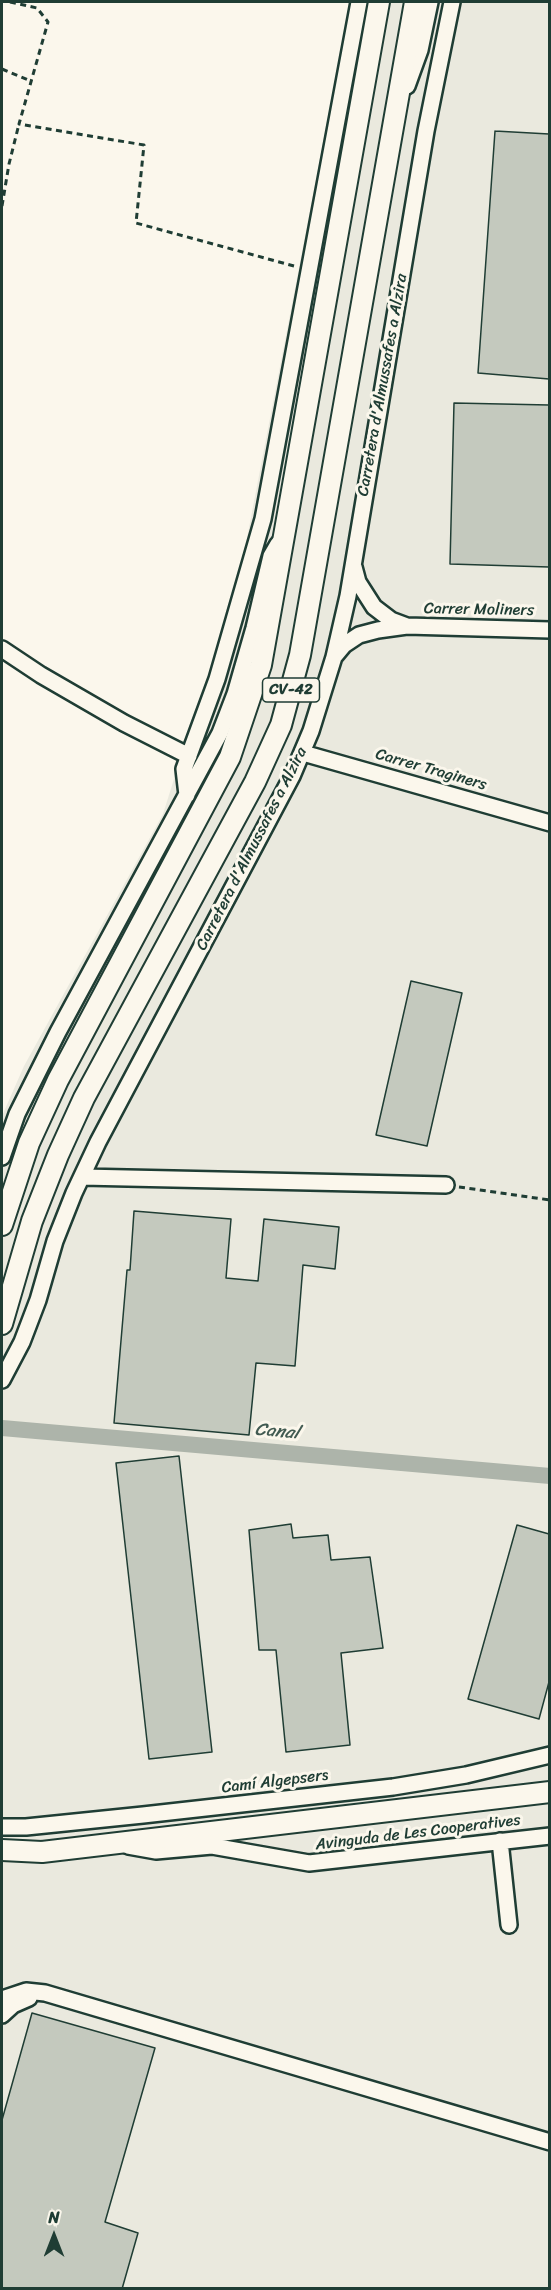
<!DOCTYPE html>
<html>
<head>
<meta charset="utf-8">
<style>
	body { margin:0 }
	#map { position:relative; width:551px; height:2290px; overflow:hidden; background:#fbf7ec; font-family:Sriracha,sans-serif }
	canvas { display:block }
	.frame { position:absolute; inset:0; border:3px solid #1f3d34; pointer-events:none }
	.north { position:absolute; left:24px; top:2206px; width:60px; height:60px; -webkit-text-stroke:4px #fbf7ec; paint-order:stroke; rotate:0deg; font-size:16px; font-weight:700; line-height:24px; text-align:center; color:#1f3d34 }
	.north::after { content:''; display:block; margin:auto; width:21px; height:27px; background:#1f3d34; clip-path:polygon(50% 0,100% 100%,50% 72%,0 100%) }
</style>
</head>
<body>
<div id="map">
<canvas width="551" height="2290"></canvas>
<div class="frame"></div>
<div class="north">N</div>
</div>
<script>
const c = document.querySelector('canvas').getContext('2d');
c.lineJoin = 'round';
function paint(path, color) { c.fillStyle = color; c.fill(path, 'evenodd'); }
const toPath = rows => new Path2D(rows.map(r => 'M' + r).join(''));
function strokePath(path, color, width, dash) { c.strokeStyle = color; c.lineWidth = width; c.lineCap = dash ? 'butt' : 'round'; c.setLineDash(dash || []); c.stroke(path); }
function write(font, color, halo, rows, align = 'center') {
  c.font = font + ' Sriracha,sans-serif'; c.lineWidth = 6; c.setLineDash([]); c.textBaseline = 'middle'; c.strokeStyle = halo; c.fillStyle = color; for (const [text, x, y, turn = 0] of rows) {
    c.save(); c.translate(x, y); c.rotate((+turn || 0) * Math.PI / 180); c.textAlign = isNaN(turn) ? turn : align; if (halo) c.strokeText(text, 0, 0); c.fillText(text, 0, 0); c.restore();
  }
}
paint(toPath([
	[350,2,549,2,549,2288,2,2288,2,1116,24,1066,163,814,174,779,174,766,217,653,247,538]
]), '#eae9de');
strokePath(toPath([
	[2,1428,550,1476]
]), '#adb4aa', 16);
const building = toPath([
	[495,131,549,134,549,379,478,373,495,131],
	[454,403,549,405,549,567,450,564,454,403],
	[411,981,462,993,427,1146,376,1135,411,981],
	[134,1211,231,1219,226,1278,258,1281,264,1219,339,1227,335,1269,303,1265,295,1366,256,1363,249,1435,114,1423,127,1270,130,1270,134,1211],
	[179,1456,212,1752,149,1759,116,1463,179,1456],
	[291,1524,293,1538,328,1535,331,1560,370,1557,383,1648,341,1653,350,1745,286,1752,276,1650,259,1650,249,1530,291,1524],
	[517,1525,549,1534,549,1682,539,1719,468,1699,517,1525],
	[32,2013,155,2048,105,2222,138,2233,122,2289,2,2289,2,2120,32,2013]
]);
paint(building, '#c4c9be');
strokePath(building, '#1f3d34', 1.5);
const minor = toPath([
	[407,86,420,50,430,2],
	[354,567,358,582,374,607,391,620,407,626],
	[2,649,41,675,124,723,189,756],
	[334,657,344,645,359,635,378,630,407,626,550,630],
	[303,753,550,823],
	[187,795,184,769,217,679,263,519,359,2],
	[2,1157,17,1114,58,1032,220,733,235,694,254,628,271,556,278,544],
	[82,1177,446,1185],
	[2,1380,22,1342,38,1300,55,1241,74,1193,98,1142,292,776,311,731,334,657,348,596,426,131,452,2],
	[2,1827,26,1827,143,1815,393,1787,466,1775,550,1755],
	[500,1841,509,1925],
	[128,1846,156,1851,212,1846,309,1863,550,1836],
	[2,1999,26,1991,45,1993,550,2142],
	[2,2015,13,2005,29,1998]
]);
const major = toPath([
	[2,1225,29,1143,58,1080,230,757,261,665,379,2],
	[2,1324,32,1221,58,1155,84,1098,255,782,281,725,300,655,415,2],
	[2,1850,42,1852,550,1792]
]);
strokePath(minor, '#1f3d34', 20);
strokePath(major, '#1f3d34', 24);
strokePath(toPath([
	[10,2,37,8,48,22,19,124,144,145,136,223,294,266],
	[2,69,31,81],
	[2,206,9,164,19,124],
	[459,1187,550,1200]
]), '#1f3d34', 3, [6, 4.5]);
strokePath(minor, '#fbf7ec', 15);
strokePath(major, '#fbf7ec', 20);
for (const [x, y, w] of [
	[291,690,57]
]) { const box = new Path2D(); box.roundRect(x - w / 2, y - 12, w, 24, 4.5); c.fillStyle = '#fbf7ec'; c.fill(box); strokePath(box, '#1f3d34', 1.5); }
write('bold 15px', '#1f3d34', null, [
	["CV-42",291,690]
]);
write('16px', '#1f3d34', '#fbf7ec', [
	["Carretera d'Almussafes a Alzira",383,385,-80],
	["Carrer Moliners",479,610,1],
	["Carrer Traginers",431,770,16],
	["Carretera d'Almussafes a Alzira",252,849,-63],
	["Camí Algepsers",275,1782,-7],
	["Avinguda de Les Cooperatives",418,1833,-7]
]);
write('italic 18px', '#425b52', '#fbf7ec', [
	["Canal",277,1432,5]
]);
</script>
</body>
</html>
